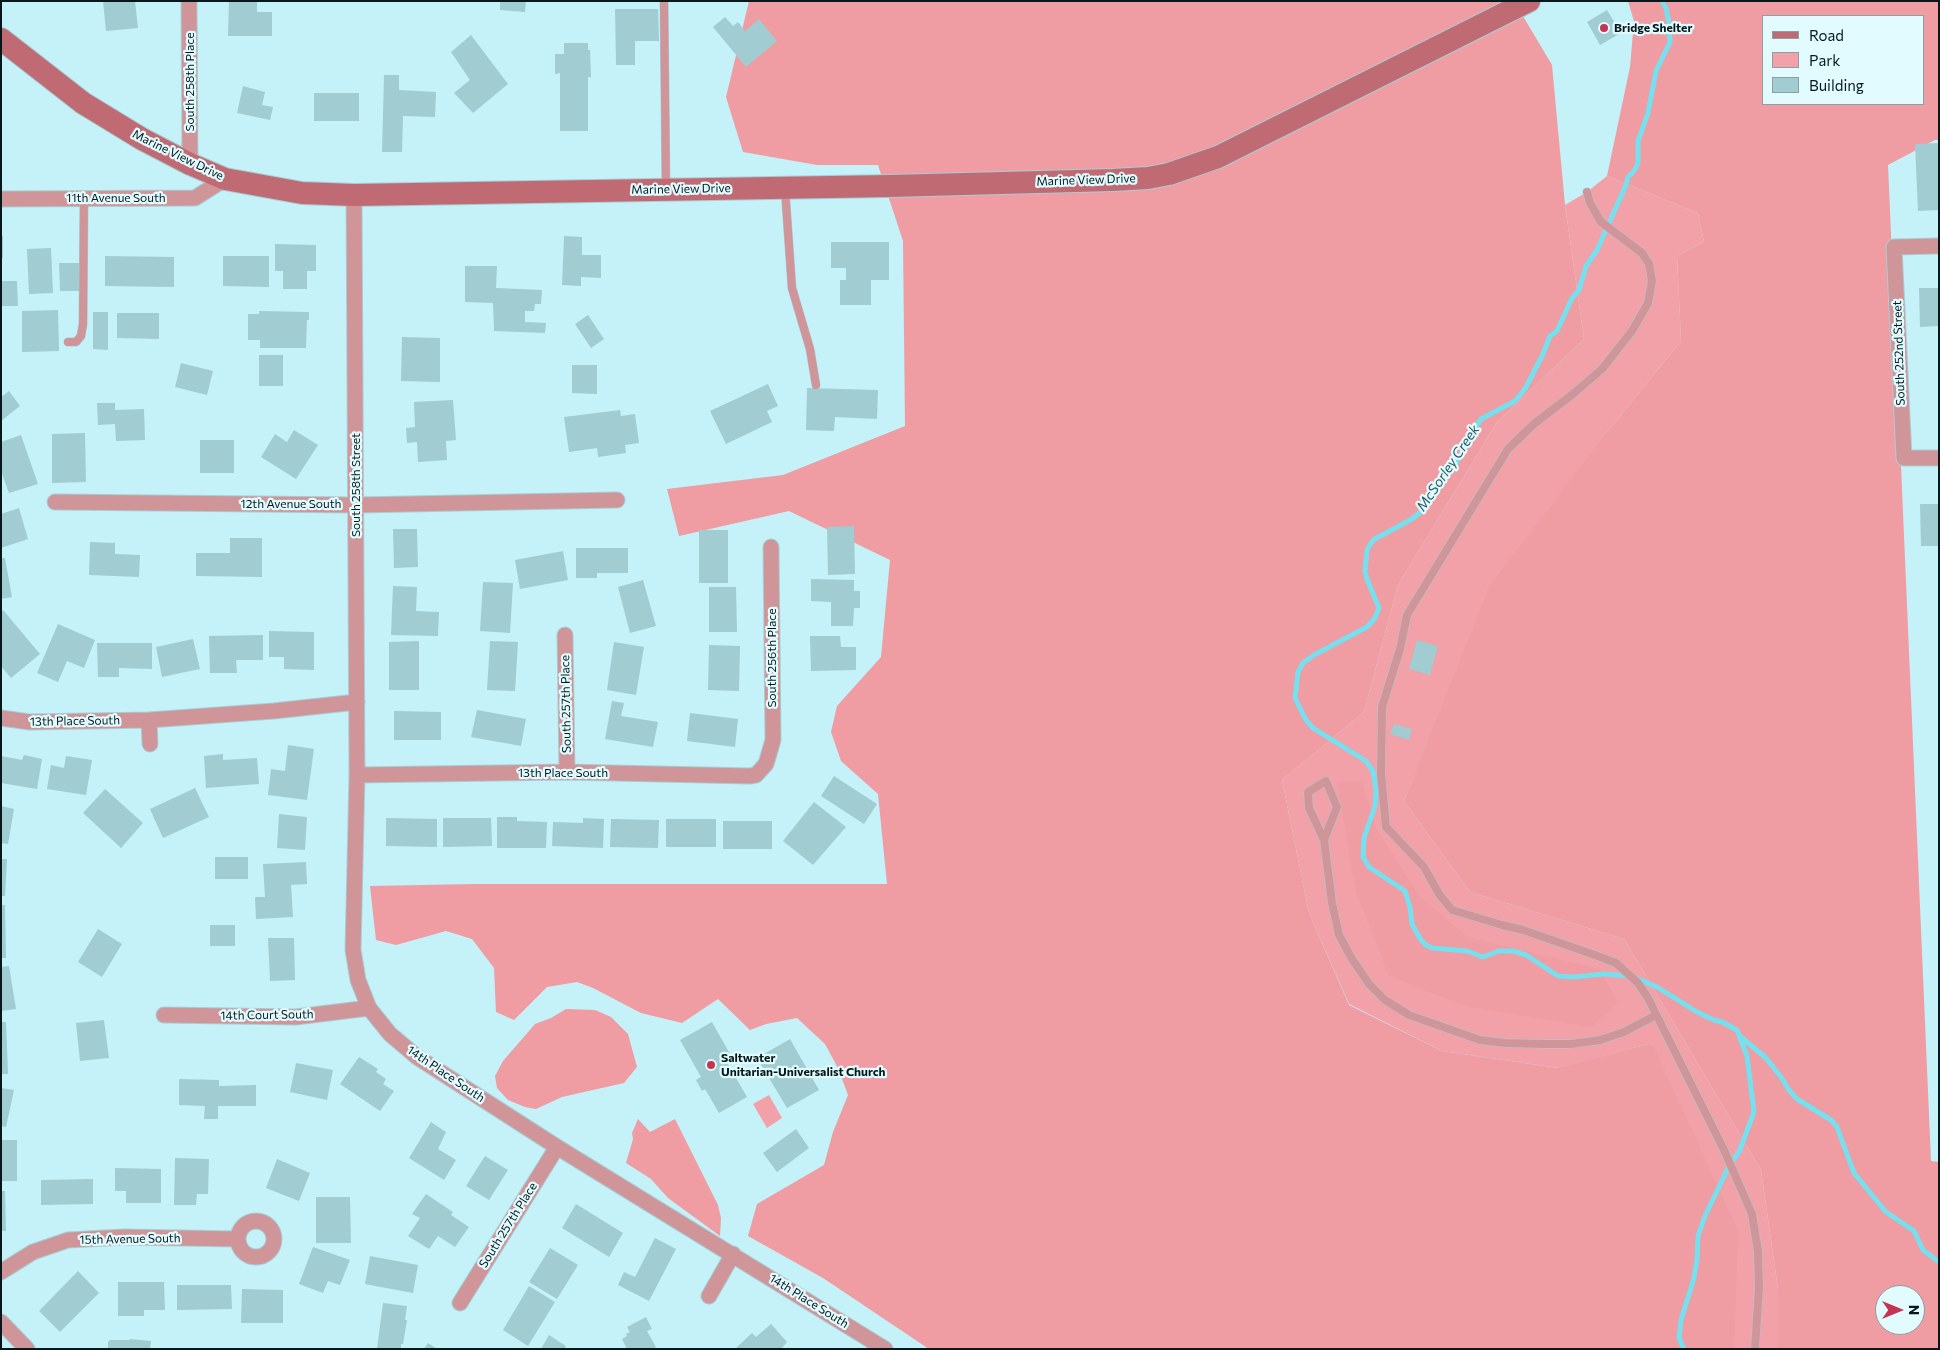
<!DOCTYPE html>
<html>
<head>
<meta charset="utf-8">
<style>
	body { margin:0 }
	#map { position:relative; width:1940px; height:1350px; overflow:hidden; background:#c5f1f8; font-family:Commissioner,sans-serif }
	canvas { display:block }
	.frame { position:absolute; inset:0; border:2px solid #07181a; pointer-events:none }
	.legend { position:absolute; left:1762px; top:15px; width:162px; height:90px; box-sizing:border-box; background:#e1fbff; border:1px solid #8aa0a3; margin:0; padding:6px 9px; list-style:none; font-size:15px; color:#07181a }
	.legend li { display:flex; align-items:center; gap:10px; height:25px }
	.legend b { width:25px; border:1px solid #8aa0a3 }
	.north { position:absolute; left:1875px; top:1285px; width:50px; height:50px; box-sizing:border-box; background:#e1fbff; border:1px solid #8aa0a3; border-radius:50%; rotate:90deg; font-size:14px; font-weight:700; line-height:20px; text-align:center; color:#07181a }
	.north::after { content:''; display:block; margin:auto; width:18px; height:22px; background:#c53551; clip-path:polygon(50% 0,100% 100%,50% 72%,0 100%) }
</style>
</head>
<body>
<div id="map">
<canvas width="1940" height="1350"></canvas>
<div class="frame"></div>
<ul class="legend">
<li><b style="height:6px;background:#c06b73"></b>Road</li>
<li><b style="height:14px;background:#f1a1a7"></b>Park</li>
<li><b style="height:14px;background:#a1ccd2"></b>Building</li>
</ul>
<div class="north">N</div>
</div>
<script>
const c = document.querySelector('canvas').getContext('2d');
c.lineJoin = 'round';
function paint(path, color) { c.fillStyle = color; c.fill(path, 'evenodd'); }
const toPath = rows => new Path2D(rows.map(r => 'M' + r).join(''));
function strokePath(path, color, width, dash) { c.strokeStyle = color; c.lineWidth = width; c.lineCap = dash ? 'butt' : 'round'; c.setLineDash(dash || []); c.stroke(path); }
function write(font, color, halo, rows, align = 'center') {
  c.font = font + ' Commissioner,sans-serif'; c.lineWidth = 4.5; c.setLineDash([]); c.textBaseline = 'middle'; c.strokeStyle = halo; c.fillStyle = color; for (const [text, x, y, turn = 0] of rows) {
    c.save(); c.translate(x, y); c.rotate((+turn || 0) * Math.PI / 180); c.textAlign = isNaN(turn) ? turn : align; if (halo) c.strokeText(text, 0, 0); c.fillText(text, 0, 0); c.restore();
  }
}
paint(toPath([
	[1607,176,1698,213,1704,242,1677,256,1681,341,1607,432,1442,708,1404,801,1470,892,1624,939,1761,1170,1778,1289,1778,1349,1734,1349,1734,1327,1652,1043,1559,1068,1442,1051,1349,1004,1309,913,1282,780,1364,712,1398,585,1497,422,1584,339,1565,205,1587,192],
	[769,1095,782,1118,767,1128,753,1104]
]), '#f1a1a7');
paint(toPath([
	[749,1,1514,1,1552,65,1565,205,1584,339,1497,422,1398,585,1364,712,1282,780,1309,913,1349,1005,1442,1051,1558,1068,1652,1043,1738,1231,1734,1349,929,1349,823,1278,748,1236,757,1204,824,1165,833,1132,848,1095,838,1068,825,1044,797,1018,766,1024,750,1030,718,999,682,1023,641,1013,593,988,577,982,547,987,514,1020,496,1012,494,968,472,939,446,931,396,945,376,940,370,886,476,884,887,884,878,794,841,761,831,732,837,706,881,657,890,560,789,511,679,536,667,489,783,475,905,426,903,241,878,165,817,165,743,152,726,97],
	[1628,1,1939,1,1939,140,1935,140,1888,165,1931,1161,1939,1162,1939,1349,1778,1349,1778,1289,1761,1170,1624,939,1470,892,1404,801,1489,587,1607,432,1681,341,1677,256,1704,242,1698,213,1607,176,1630,67,1634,21],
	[1764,16,1924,16,1924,104,1764,104],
	[1885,1295,1915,1295,1915,1325,1885,1325],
	[1337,782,1362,782,1376,828,1419,896,1467,937,1599,969,1618,1002,1591,1027,1465,1006,1389,976,1356,892],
	[566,1009,595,1010,611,1017,628,1034,637,1067,624,1083,562,1097,536,1109,525,1107,508,1100,497,1088,495,1076,503,1061,535,1024,551,1018],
	[638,1119,650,1132,675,1119,718,1205,721,1218,720,1236,668,1198,651,1179,626,1163,633,1139,632,1133]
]), '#ef9ca3');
strokePath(toPath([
	[1628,976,1604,974,1573,977,1558,976,1526,955,1513,951,1499,951,1483,957,1467,951,1432,948,1426,945,1421,940,1412,924,1410,907,1405,891,1369,867,1363,857,1364,838,1375,806,1376,790,1373,771,1366,761,1313,728,1306,720,1295,698,1298,672,1303,663,1314,655,1367,627,1375,618,1379,608,1367,579,1365,571,1367,550,1373,540,1412,519,1425,508,1461,455,1468,438,1481,419,1515,401,1525,389,1543,354,1550,336,1557,331,1572,298,1579,290,1586,266,1597,250,1626,185,1628,177,1634,171,1638,163,1638,141,1648,113,1656,71,1670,42,1669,23,1666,8,1662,1],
	[1636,978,1657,987,1697,1012,1714,1020,1722,1022,1737,1030],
	[1741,1037,1766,1058,1781,1077,1789,1090,1797,1099,1831,1120,1837,1127,1854,1173,1886,1212,1914,1231,1923,1250,1939,1262],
	[1684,1349,1679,1338,1681,1320,1694,1278,1697,1259,1698,1236,1705,1216,1730,1164,1739,1152,1754,1112,1747,1056,1737,1030]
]), '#76e0ef', 5);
paint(toPath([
	[103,1,135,1,138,28,106,31],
	[229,1,257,1,257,12,272,12,272,36,228,36],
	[500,1,526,1,525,12,500,10],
	[615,9,658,9,659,41,635,41,635,65,616,65],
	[1607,10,1621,33,1600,45,1587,22],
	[725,17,733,26,738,22,745,31,759,19,777,41,746,67,713,27],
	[471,35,508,84,473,113,454,93,470,80,451,52],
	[564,43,588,43,588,50,590,50,591,77,588,77,588,131,560,131,560,73,555,74,555,54,564,54],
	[384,75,399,75,399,90,436,92,435,117,403,116,402,152,382,152],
	[243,86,265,92,262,105,273,107,270,120,237,113],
	[314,93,359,93,359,121,314,121],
	[1939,143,1939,210,1918,211,1915,144],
	[1,236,3,236,3,258,1,258],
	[564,236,582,237,582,255,601,255,601,278,581,277,581,286,562,285],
	[831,242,889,242,889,280,871,280,871,305,840,305,840,280,846,280,846,268,831,268],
	[275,244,316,245,316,271,307,271,307,289,283,289,283,271,275,271],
	[51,248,53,293,29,294,27,249],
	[105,256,174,257,174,287,105,286],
	[223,256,269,256,269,287,223,286],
	[59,263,79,263,80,291,60,291],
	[465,266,497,266,496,288,542,290,541,304,535,304,534,311,525,311,525,322,546,323,545,333,494,331,493,303,465,302],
	[1,281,17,281,18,306,1,306],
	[1919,288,1939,288,1939,326,1920,327],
	[58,310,59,351,22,352,22,311],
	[259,311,309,312,309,320,307,320,306,348,260,348,260,340,248,340,248,314,259,314],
	[93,312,108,312,108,350,93,349],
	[117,313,159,313,159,339,117,338],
	[588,315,604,339,591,348,575,324],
	[402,337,440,338,440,382,401,381],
	[259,355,283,355,283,386,259,386],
	[181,363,213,371,207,395,175,387],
	[572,365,597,365,597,394,572,393],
	[768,384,778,406,767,411,772,422,726,444,710,411],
	[807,388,878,390,877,419,835,417,834,431,806,430],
	[9,391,20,406,1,421,1,397],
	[453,400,456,440,446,441,447,460,418,462,417,442,407,443,406,428,415,427,414,402],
	[97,403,115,403,115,410,144,409,145,440,116,441,115,424,98,425],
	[620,410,621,416,635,414,639,443,625,445,626,453,598,457,597,448,569,452,564,417],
	[294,430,318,445,296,479,261,457,275,434,287,442],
	[85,433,86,482,52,483,52,434],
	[21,435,38,484,9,493,1,471,1,442],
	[200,440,234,440,234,473,200,473],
	[1920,504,1939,504,1939,546,1921,546],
	[19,508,28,539,1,548,1,514],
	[854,526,855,574,828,575,827,527],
	[393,529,417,529,418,567,394,568],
	[699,530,728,530,728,583,699,583],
	[230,538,262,538,262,577,196,576,196,553,230,553],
	[90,542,115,543,115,554,140,555,139,577,89,575],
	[576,548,628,548,628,573,597,573,597,578,576,578],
	[563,551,568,580,520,589,515,560],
	[1,558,5,558,12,597,1,599],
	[811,579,854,580,854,591,860,591,860,608,854,608,853,626,831,626,831,602,811,601],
	[643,580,656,626,630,633,618,587],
	[483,582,513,583,510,633,480,631],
	[393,586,417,587,416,611,439,612,438,636,391,635],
	[709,587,736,587,737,632,709,632],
	[3,610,40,654,11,678,1,666,1,612],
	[58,624,95,640,84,668,67,661,58,682,37,673],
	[269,631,314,632,314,670,284,669,284,657,269,657],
	[263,635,263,660,236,660,237,673,210,673,209,636],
	[810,636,840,636,841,647,856,647,856,670,811,671],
	[193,639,200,669,162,677,156,647],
	[1417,640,1438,646,1430,675,1409,669],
	[419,641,419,690,389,690,389,642],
	[490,641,518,642,515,691,487,690],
	[614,642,644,647,636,695,607,690],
	[97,643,152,643,152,669,119,668,119,677,98,677],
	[709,645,740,646,739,691,708,690],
	[612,701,624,703,621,716,658,722,653,747,605,739],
	[477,710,526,719,521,746,471,737],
	[394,711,441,712,441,740,394,740],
	[690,713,738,719,735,747,687,741],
	[1394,724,1412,729,1409,740,1390,734],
	[288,745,314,749,307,800,268,795,271,769,285,771],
	[223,754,223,760,257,758,259,784,206,788,204,756],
	[24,755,42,759,37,789,1,783,1,756,22,760],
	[66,756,92,760,86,795,47,789,51,765,64,768],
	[834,776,877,804,864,824,821,796],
	[195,788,209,817,163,838,150,809],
	[105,789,143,823,121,848,83,813],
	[814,802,846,827,813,865,783,841],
	[1,806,14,809,8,844,1,843],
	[279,814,307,817,305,850,277,848],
	[497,817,517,817,517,821,547,822,546,848,497,848],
	[386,818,437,819,437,847,386,846],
	[443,818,491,818,492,846,443,847],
	[583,818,604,819,603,848,552,846,553,822,583,823],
	[611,819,659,820,658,848,610,847],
	[666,819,716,819,716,847,666,847],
	[723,821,772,821,772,849,723,849],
	[215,857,248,857,248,879,215,879],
	[1,859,7,859,5,896,1,896],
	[306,862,307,884,291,885,293,917,256,919,255,897,265,897,263,864],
	[1,905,5,905,6,958,1,958],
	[210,925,235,925,235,946,210,946],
	[98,929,122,944,102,977,78,962],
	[268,938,294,938,295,980,270,981],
	[9,966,16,1009,1,1011,1,967],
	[104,1020,109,1058,80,1061,76,1023],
	[1,1022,6,1022,8,1074,1,1074],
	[712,1022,730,1054,724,1057,747,1097,719,1113,705,1089,702,1091,696,1080,701,1077,680,1040],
	[790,1039,819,1090,787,1108,757,1058],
	[359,1057,378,1069,376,1072,386,1079,383,1084,394,1091,380,1111,340,1084],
	[296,1063,333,1070,327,1100,290,1092],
	[179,1079,219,1080,219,1086,256,1085,256,1106,218,1106,218,1119,204,1119,205,1106,179,1105],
	[1,1088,14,1090,6,1127,1,1126],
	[431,1122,446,1132,438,1149,456,1160,444,1180,409,1158],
	[796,1129,809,1148,777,1172,763,1153],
	[1,1140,17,1140,17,1181,1,1181],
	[485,1156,508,1170,489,1200,466,1186],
	[175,1158,209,1159,208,1194,197,1194,196,1205,174,1205],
	[277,1159,310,1173,299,1201,266,1188],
	[115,1168,161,1169,161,1203,126,1203,126,1191,115,1191],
	[93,1179,93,1204,41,1205,41,1180],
	[1,1191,5,1191,6,1231,1,1231],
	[426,1194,453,1212,451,1215,469,1227,455,1247,438,1236,429,1249,408,1236,420,1218,412,1214],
	[316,1197,350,1197,351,1243,316,1243],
	[576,1204,623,1233,609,1257,562,1228],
	[655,1238,676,1249,649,1301,618,1285,624,1272,635,1277],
	[313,1247,350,1260,340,1285,328,1281,323,1293,299,1284],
	[550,1248,578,1265,557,1299,529,1282],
	[370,1256,418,1265,413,1293,365,1284],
	[78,1271,99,1293,60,1332,39,1311],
	[118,1282,164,1282,165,1310,144,1310,144,1316,118,1316],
	[177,1285,231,1285,232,1309,177,1310],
	[529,1286,555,1302,528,1346,503,1330],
	[242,1289,283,1290,283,1323,241,1323],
	[383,1303,407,1306,405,1320,407,1320,403,1344,401,1344,401,1349,377,1349],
	[646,1317,652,1329,647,1331,656,1347,652,1349,627,1349,622,1339,627,1336,626,1334,630,1332,627,1327],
	[771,1324,787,1342,781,1349,736,1348,752,1333,756,1337],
	[549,1335,566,1346,564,1349,541,1349],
	[130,1339,151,1341,150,1349,108,1349,108,1342,110,1340,130,1340],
	[428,1343,437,1349,424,1349]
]), '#a1ccd2');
const service = toPath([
	[664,1,666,188],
	[785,189,792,288,810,349,816,385],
	[1587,192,1590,203,1601,222,1642,253,1649,264,1652,281,1648,303,1632,331,1602,369,1573,394,1535,423,1508,449,1407,615,1400,649,1382,707,1381,774,1386,827,1424,867,1439,894,1452,910,1502,925,1523,930,1595,955,1616,963,1638,983,1648,998,1724,1150,1752,1214,1758,1251,1759,1288,1755,1349],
	[68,342,76,342,81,336,83,324,84,198],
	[1324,840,1337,807,1326,781,1308,792,1309,808,1324,840,1332,903,1339,935,1352,959,1369,984,1385,1000,1409,1015,1480,1040,1505,1043,1543,1044,1571,1044,1600,1040,1624,1032,1656,1015]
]);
const minor = toPath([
	[189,1,190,164],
	[354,195,357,775,353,950,358,980,369,1008,390,1034,417,1057,557,1147,885,1349],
	[1,199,195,198,225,179],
	[1939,246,1894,247,1904,458,1939,458],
	[55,502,357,505,617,500],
	[565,635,567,772],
	[1,718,30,722,149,720,274,711,357,702],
	[149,720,150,744],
	[357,775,567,772,750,776,756,775,766,764,773,740,771,547],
	[164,1015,296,1017,369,1008],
	'238 1239a18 18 0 1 1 36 0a18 18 0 1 1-36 0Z',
	[1,1272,33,1252,68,1240,124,1237,237,1239],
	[709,1296,733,1254],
	[460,1303,557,1147],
	[1,1322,27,1349]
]);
const secondary = toPath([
	[1,39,83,103,142,139,190,164,225,179,302,193,354,195,890,186,1113,180,1148,178,1169,174,1218,157,1529,1]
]);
strokePath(service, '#a7ced4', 9);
strokePath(minor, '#a7ced4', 17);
strokePath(secondary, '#a7ced4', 24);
strokePath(service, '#d09599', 8);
strokePath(minor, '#d09599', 15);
strokePath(secondary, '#c06b73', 22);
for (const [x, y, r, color] of [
	[1604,28,5,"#c53551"],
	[711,1065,5,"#c53551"]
]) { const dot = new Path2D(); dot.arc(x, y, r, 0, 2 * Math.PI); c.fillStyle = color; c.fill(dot); strokePath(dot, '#e1fbff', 2); }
write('bold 12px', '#07181a', '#e1fbff', [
	["Bridge Shelter",1614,28],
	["Saltwater",721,1058],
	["Unitarian-Universalist Church",721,1072]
], 'left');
write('12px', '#07181a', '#e1fbff', [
	["South 258th Place",190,82,-90],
	["Marine View Drive",178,155,26],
	["Marine View Drive",1086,180,-2],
	["Marine View Drive",681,189,-1],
	["11th Avenue South",116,198],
	["South 252nd Street",1899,353,-92],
	["South 258th Street",356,485,-90],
	["12th Avenue South",291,504],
	["South 256th Place",772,658,-90],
	["South 257th Place",566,704,-91],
	["13th Place South",75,721,-1],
	["13th Place South",563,773],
	["14th Court South",267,1015,-1],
	["14th Place South",446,1074,34],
	["South 257th Place",508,1225,-58],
	["15th Avenue South",130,1239,-1],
	["14th Place South",809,1301,32]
]);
write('italic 14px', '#2b5960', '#e1fbff', [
	["McSorley Creek",1448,468,-56]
]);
</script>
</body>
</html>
